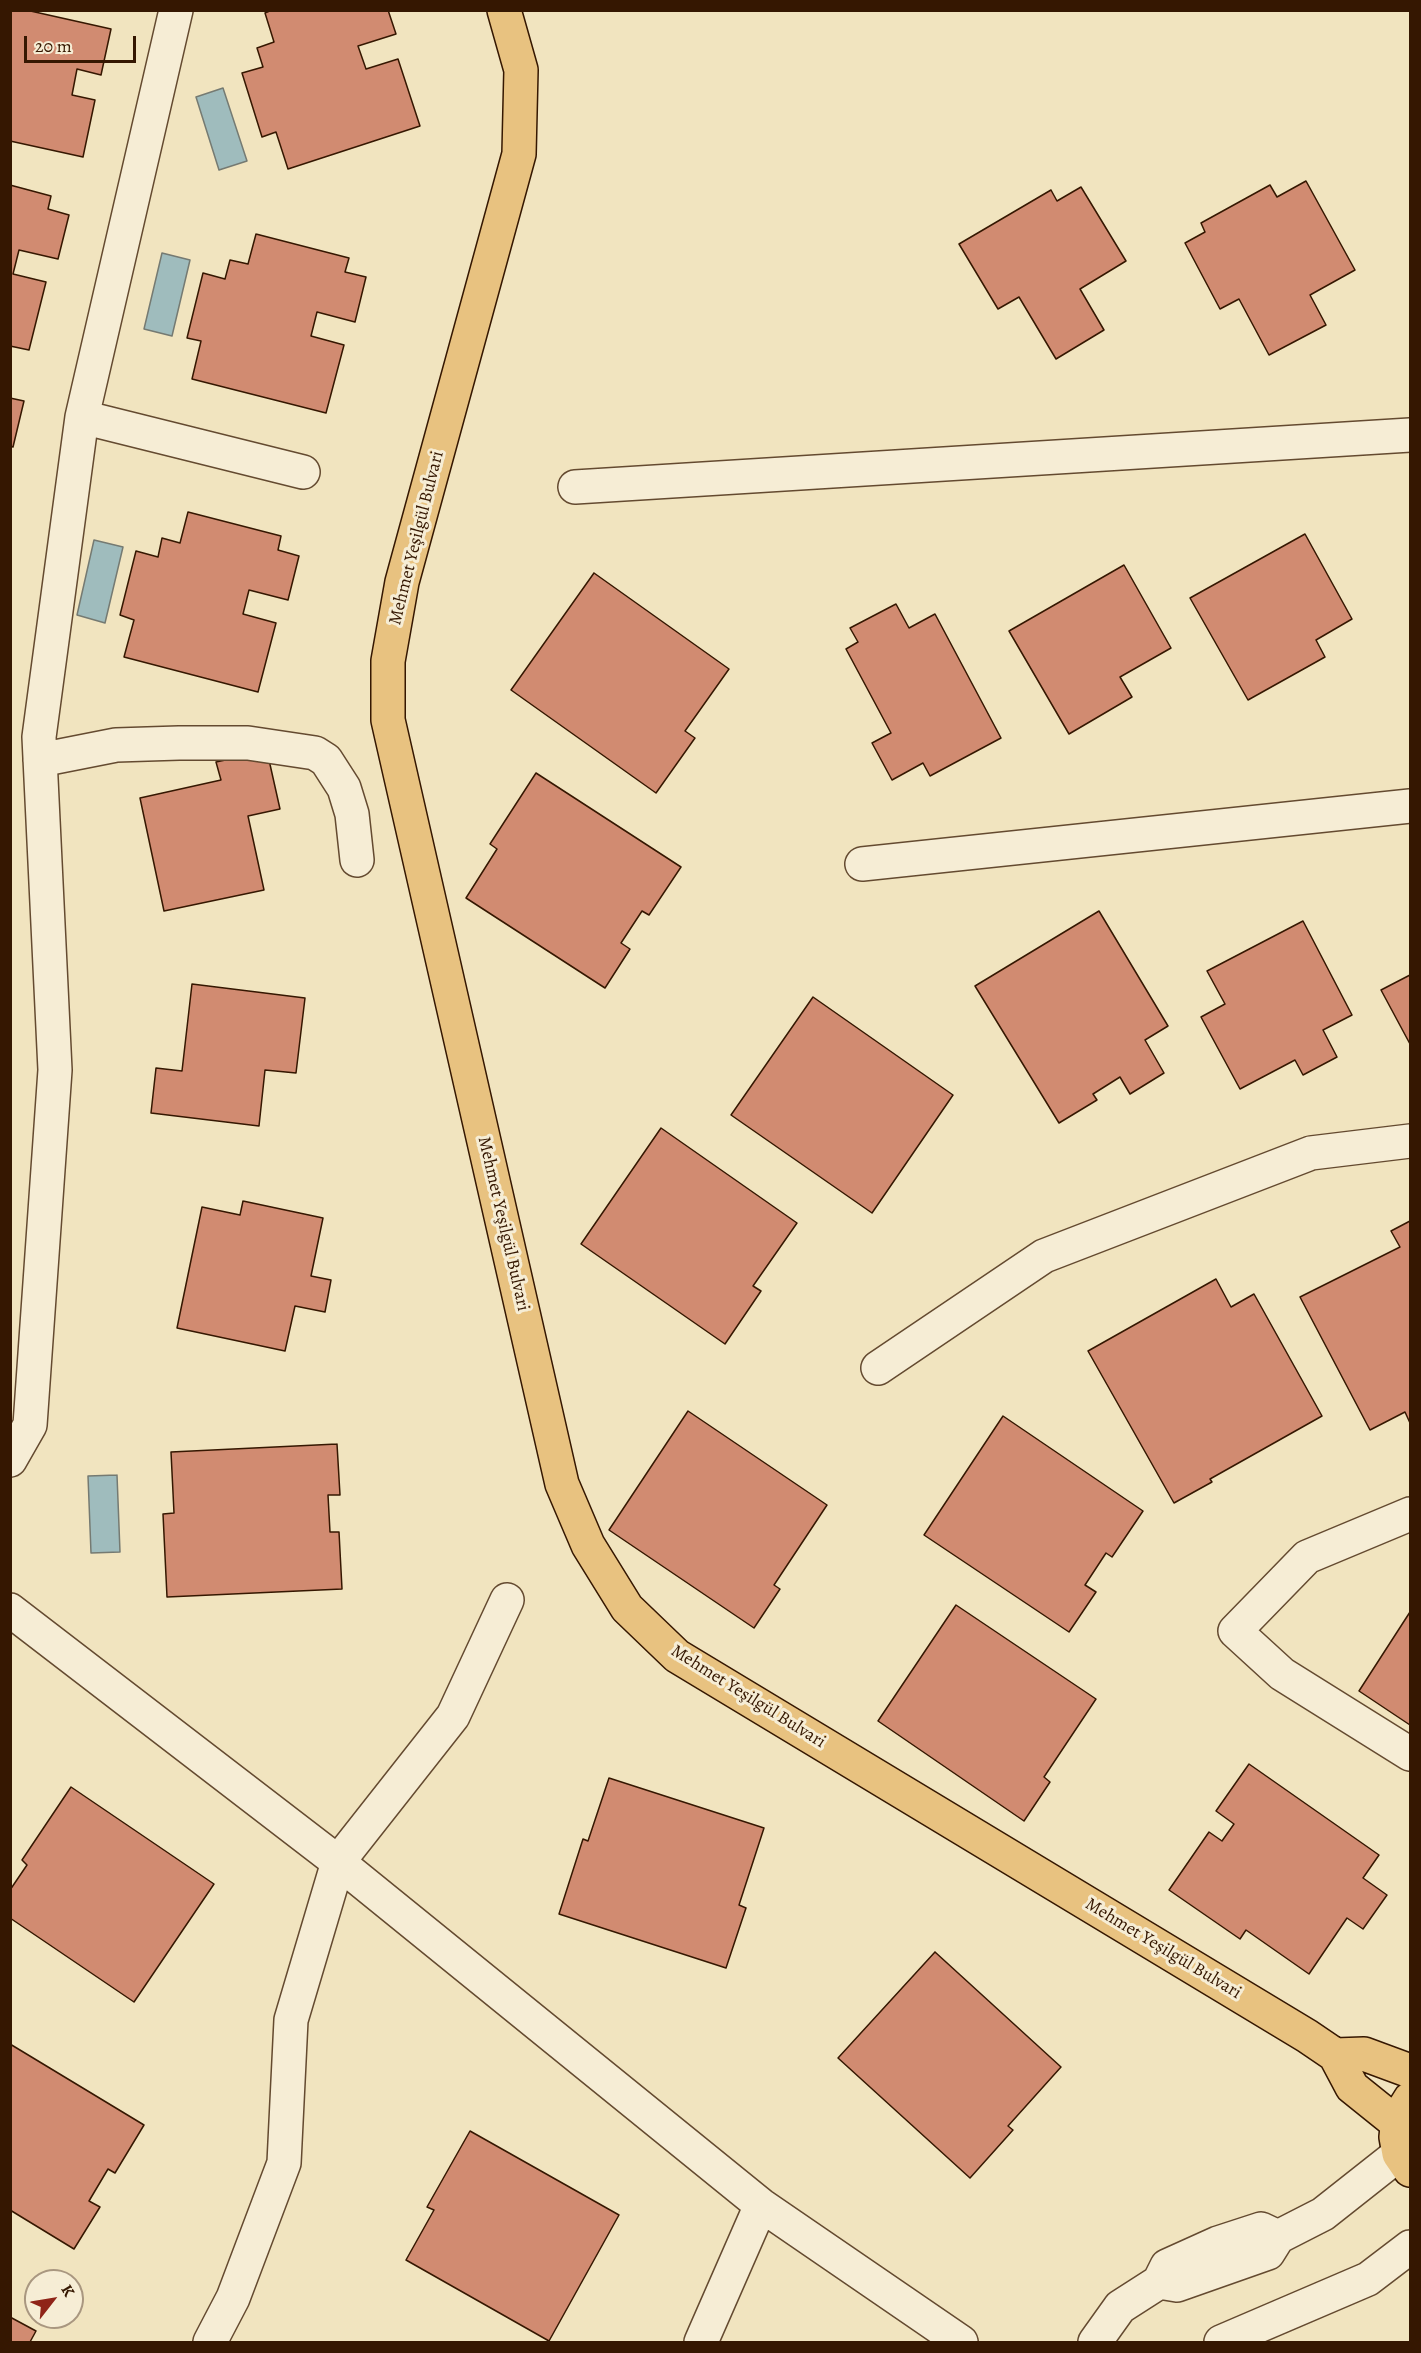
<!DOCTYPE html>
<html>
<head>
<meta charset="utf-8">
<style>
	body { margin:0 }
	#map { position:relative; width:1421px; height:2353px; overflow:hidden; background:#f1e4bf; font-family:Alegreya,serif }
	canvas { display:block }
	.frame { position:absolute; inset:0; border:12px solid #351701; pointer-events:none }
	.north { position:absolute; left:24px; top:2269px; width:60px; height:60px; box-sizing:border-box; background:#f6edd5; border:2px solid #a99780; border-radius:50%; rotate:59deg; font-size:16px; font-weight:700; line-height:24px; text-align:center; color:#351701 }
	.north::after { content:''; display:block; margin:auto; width:21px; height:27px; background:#8f2418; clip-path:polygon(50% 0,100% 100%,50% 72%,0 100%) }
	.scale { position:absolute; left:24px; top:36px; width:112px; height:27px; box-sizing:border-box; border:3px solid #351701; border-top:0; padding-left:8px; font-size:18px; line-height:21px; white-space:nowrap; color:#351701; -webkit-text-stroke:4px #f6edd5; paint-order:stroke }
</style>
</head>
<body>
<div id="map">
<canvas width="1421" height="2353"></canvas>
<div class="frame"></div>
<div class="north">K</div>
<div class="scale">20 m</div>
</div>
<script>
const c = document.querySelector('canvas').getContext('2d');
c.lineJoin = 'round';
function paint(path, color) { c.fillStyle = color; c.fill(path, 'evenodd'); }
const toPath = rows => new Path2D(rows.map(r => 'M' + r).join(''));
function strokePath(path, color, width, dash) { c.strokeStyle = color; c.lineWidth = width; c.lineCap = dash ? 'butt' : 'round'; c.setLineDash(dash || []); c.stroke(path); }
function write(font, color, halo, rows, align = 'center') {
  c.font = font + ' Alegreya,serif'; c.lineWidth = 6; c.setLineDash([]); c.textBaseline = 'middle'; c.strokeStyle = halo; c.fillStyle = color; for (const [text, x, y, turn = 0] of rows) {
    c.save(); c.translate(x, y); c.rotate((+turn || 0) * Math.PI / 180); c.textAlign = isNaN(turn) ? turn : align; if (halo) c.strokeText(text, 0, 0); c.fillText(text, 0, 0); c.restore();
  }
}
const water = toPath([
	[223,88,247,161,219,170,196,97,223,88],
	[162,253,190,260,172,336,144,329,162,253],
	[94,540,123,547,105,623,77,615,94,540],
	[117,1475,120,1552,91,1553,88,1476,117,1475]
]);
paint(water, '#9fbcbd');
strokePath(water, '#757a72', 1.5);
const building = toPath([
	[10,10,26,10,111,29,101,75,77,69,72,95,95,100,83,157,10,141,10,10],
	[272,10,388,10,396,34,358,46,366,69,398,59,420,126,288,169,276,132,262,137,242,73,263,67,257,48,274,42,265,13,272,10],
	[1306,181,1355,270,1310,295,1326,325,1269,355,1239,299,1220,309,1185,243,1205,232,1201,223,1270,185,1277,197,1306,181],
	[10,185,51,196,48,209,69,215,58,259,19,250,13,274,46,282,29,350,10,346,10,185],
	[1081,187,1126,261,1080,289,1104,330,1056,359,1019,297,998,309,959,244,1051,190,1057,201,1081,187],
	[256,234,349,258,345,272,366,277,355,322,317,312,311,336,344,345,326,413,192,379,201,341,187,338,203,273,225,279,230,260,248,264,256,234],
	[10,398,24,401,13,447,10,446,10,398],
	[188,512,281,536,278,550,299,556,288,600,249,590,243,614,276,623,258,692,124,657,134,620,120,615,136,551,158,557,162,538,180,543,188,512],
	[1305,534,1352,619,1316,640,1325,657,1248,700,1190,598,1305,534],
	[1124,565,1171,648,1120,677,1132,697,1069,734,1009,631,1124,565],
	[594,573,729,669,685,731,695,738,656,793,511,690,594,573],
	[896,604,909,628,935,614,1001,738,930,776,923,763,892,780,872,743,891,733,846,649,858,642,850,628,896,604],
	[267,751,280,809,248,816,264,890,164,911,140,798,221,780,216,762,267,751],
	[536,773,681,867,649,915,642,911,621,943,630,949,605,988,466,898,497,849,490,844,536,773],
	[1099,911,1168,1026,1145,1040,1164,1073,1130,1094,1120,1077,1093,1094,1097,1100,1059,1123,975,986,1099,911],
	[1303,921,1352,1015,1323,1030,1337,1057,1303,1075,1295,1060,1240,1089,1201,1017,1225,1004,1207,971,1303,921],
	[1410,975,1410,1044,1381,990,1410,975],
	[192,984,305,998,296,1073,265,1070,259,1126,151,1113,156,1068,182,1071,192,984],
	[813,997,953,1095,872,1213,731,1115,813,997],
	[661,1128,797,1223,753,1286,761,1291,725,1344,581,1244,661,1128],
	[243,1201,323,1218,311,1276,331,1280,325,1312,295,1306,285,1351,177,1328,202,1207,240,1215,243,1201],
	[1410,1221,1410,1423,1405,1412,1370,1430,1300,1297,1400,1247,1391,1231,1410,1221],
	[1216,1279,1231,1307,1254,1294,1322,1416,1210,1479,1212,1482,1174,1503,1088,1351,1216,1279],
	[688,1411,827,1505,774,1585,780,1589,754,1628,609,1530,688,1411],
	[1003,1416,1143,1511,1112,1557,1106,1553,1085,1585,1096,1592,1069,1632,924,1535,1003,1416],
	[337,1444,340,1495,328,1495,330,1532,339,1532,342,1589,167,1597,163,1514,174,1513,171,1452,337,1444],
	[956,1605,1096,1699,1044,1777,1050,1782,1024,1821,878,1721,956,1605],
	[1410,1612,1410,1725,1359,1691,1410,1612],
	[1249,1764,1379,1855,1363,1878,1387,1895,1363,1929,1347,1918,1309,1974,1246,1930,1240,1939,1169,1890,1209,1832,1222,1841,1234,1824,1216,1811,1249,1764],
	[609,1778,764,1828,739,1905,746,1908,726,1968,559,1914,583,1839,588,1841,609,1778],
	[71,1787,214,1884,134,2002,10,1918,10,1890,27,1865,22,1860,71,1787],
	[935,1952,1061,2067,1008,2126,1013,2130,970,2178,838,2058,935,1952],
	[10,2044,144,2125,115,2173,108,2169,89,2201,100,2207,74,2249,10,2210,10,2044],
	[470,2131,619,2215,549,2341,406,2260,434,2210,427,2207,470,2131],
	[10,2317,36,2331,30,2342,10,2342,10,2317]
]);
paint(building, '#d18b71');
strokePath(building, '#351701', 1.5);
const minor = toPath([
	[82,417,303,472],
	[575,487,1410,435],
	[40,760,116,745,179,743,248,743,315,753,326,760,344,788,352,814,357,860],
	[862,864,1410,806],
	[878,1368,1044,1256,1311,1153,1410,1141],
	[10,1460,30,1425,55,1070,39,737,82,417,176,10],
	[1410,1514,1307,1557,1235,1631,1282,1674,1410,1754],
	[10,1610,338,1862,761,2205,961,2342],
	[1159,2282,1167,2266,1218,2243,1261,2229,1278,2237],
	[210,2342,233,2298,284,2163,291,2020,338,1862,453,1716,507,1600],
	[701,2342,761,2205],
	[1095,2342,1120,2307,1159,2282,1177,2285,1268,2253,1278,2237,1323,2214,1399,2154],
	[1221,2342,1368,2279,1410,2247]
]);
const major = toPath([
	[504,10,521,70,519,154,402,582,388,661,388,720,562,1484,588,1545,627,1608,677,1656,1307,2036,1335,2055,1352,2087,1398,2124],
	[1335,2055,1364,2054,1410,2071],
	[1410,2099,1398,2118,1396,2137,1399,2154,1410,2170]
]);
strokePath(minor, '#644a30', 36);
strokePath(major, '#351701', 36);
strokePath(minor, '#f6edd5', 33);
strokePath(major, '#e8c280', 33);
write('18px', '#351701', '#f6edd5', [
	["Mehmet Yeşilgül Bulvari",417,538,-76],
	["Mehmet Yeşilgül Bulvari",503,1224,77],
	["Mehmet Yeşilgül Bulvari",748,1697,32],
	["Mehmet Yeşilgül Bulvari",1163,1949,31]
]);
</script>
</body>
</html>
